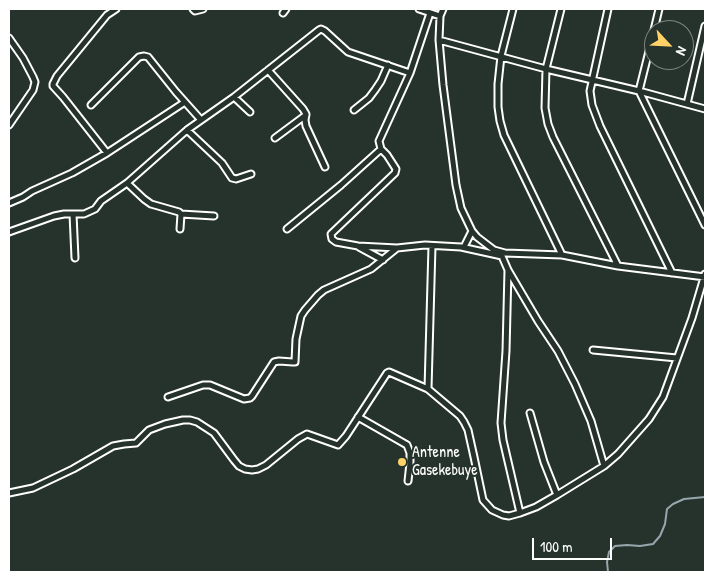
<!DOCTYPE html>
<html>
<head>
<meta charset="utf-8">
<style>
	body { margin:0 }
	#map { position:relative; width:714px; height:581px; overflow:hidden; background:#26332d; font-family:"Patrick Hand",sans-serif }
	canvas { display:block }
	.frame { position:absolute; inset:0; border:10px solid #fff; pointer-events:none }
	.north { position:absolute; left:644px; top:20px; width:50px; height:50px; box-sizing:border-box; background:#26332d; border:1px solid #7d8581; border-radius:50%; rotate:115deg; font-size:14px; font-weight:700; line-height:20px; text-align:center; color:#fff }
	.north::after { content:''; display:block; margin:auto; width:18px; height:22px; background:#ffd166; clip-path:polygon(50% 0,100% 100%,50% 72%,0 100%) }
	.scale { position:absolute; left:532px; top:538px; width:80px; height:22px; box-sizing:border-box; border:2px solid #fff; border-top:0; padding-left:6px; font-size:15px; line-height:18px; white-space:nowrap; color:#fff; -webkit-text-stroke:4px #26332d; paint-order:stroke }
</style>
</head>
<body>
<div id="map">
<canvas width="714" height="581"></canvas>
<div class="frame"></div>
<div class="north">N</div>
<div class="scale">100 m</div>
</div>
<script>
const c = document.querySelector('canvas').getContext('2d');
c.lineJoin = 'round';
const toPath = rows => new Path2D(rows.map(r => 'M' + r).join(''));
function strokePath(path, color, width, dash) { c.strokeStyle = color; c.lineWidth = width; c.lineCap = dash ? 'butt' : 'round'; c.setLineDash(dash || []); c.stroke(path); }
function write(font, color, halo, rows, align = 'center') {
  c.font = font + ' "Patrick Hand",sans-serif'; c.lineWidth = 4; c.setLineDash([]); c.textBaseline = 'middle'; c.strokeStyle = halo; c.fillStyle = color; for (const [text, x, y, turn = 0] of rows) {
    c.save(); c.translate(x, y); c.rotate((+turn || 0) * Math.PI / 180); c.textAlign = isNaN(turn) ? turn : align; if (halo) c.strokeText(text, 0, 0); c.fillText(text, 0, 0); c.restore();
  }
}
strokePath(toPath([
	[608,572,607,562,609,552,615,546,627,545,640,546,653,544,660,536,665,524,667,509,673,504,684,499,705,497]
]), '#96a6ac', 2);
const minor = toPath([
	[193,9,195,11,203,9],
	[419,9,440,16],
	[443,9,440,16,439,40,443,85,456,185,461,208,472,231,477,237,494,250,505,253,562,255,618,266,705,277],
	[513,9,501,56,498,84,498,107,500,121,504,135,562,255],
	[561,9,546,69,545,108,548,124,553,137,618,266],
	[608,9,590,91,592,105,600,126,672,273],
	[283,13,286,9],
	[654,30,659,9],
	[654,31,639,91,705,225],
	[9,38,23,58,33,77,35,82,33,90,9,125],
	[439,40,546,69,639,91,705,109],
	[268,70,303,109,306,114,305,120,306,126,325,167],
	[234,97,250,112],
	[687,104,705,26],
	[91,105,139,57,144,56,148,57,176,92,201,120],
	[354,110,369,98,375,90,381,81,388,65],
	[187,130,222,163,232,178,236,179,251,174],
	[275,138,306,115],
	[107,153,63,97,53,86,53,84,57,76,107,15,116,9],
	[127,183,144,199,151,204,179,212,181,214,214,216],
	[9,203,23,197,32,191,72,173,107,153,185,102],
	[73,214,75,258],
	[180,229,181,214],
	[287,229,341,185,381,149],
	[9,232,54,216,64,214,84,214,95,209,101,201,127,183,187,130,234,97,319,30,321,29,325,31,348,52,410,73],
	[359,247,383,260],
	[464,247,472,231],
	[397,248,358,246,336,242,332,239,331,234,395,173,396,169,387,155,381,149,379,141,410,73,430,13],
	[501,254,508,270,538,321,558,351,575,384,591,421,604,466],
	[508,270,506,351,501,423,503,440,520,513],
	[593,350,677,358],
	[428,389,432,246],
	[168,397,203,385,210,385,244,399,250,398,252,396,274,362,279,361,293,362,295,362,296,339,301,316,305,310,318,295,324,290,371,269,397,248,425,245,461,247,502,256],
	[530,413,544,462,557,495],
	[358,417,407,445,410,453,410,463,408,481],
	[9,493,33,488,73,469,113,446,124,444,136,443,149,430,165,424,183,420,190,420,197,422,214,433,234,460,239,466,245,469,252,470,258,469,266,465,298,439,307,434,338,445,346,436,387,373,389,372,428,389,460,416,464,422,468,430,474,457,483,500,492,510,503,515,509,516,520,513,536,507,557,495,604,466,618,454,649,419,663,397,692,318,705,274]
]);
strokePath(minor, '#fff', 9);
strokePath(minor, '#26332d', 5);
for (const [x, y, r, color] of [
	[402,462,5,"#ffd166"]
]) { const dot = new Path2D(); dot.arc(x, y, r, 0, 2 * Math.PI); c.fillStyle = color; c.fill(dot); strokePath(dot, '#26332d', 2); }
write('16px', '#fff', '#26332d', [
	["Antenne",412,453],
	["Gasekebuye",412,471]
], 'left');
</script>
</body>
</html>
